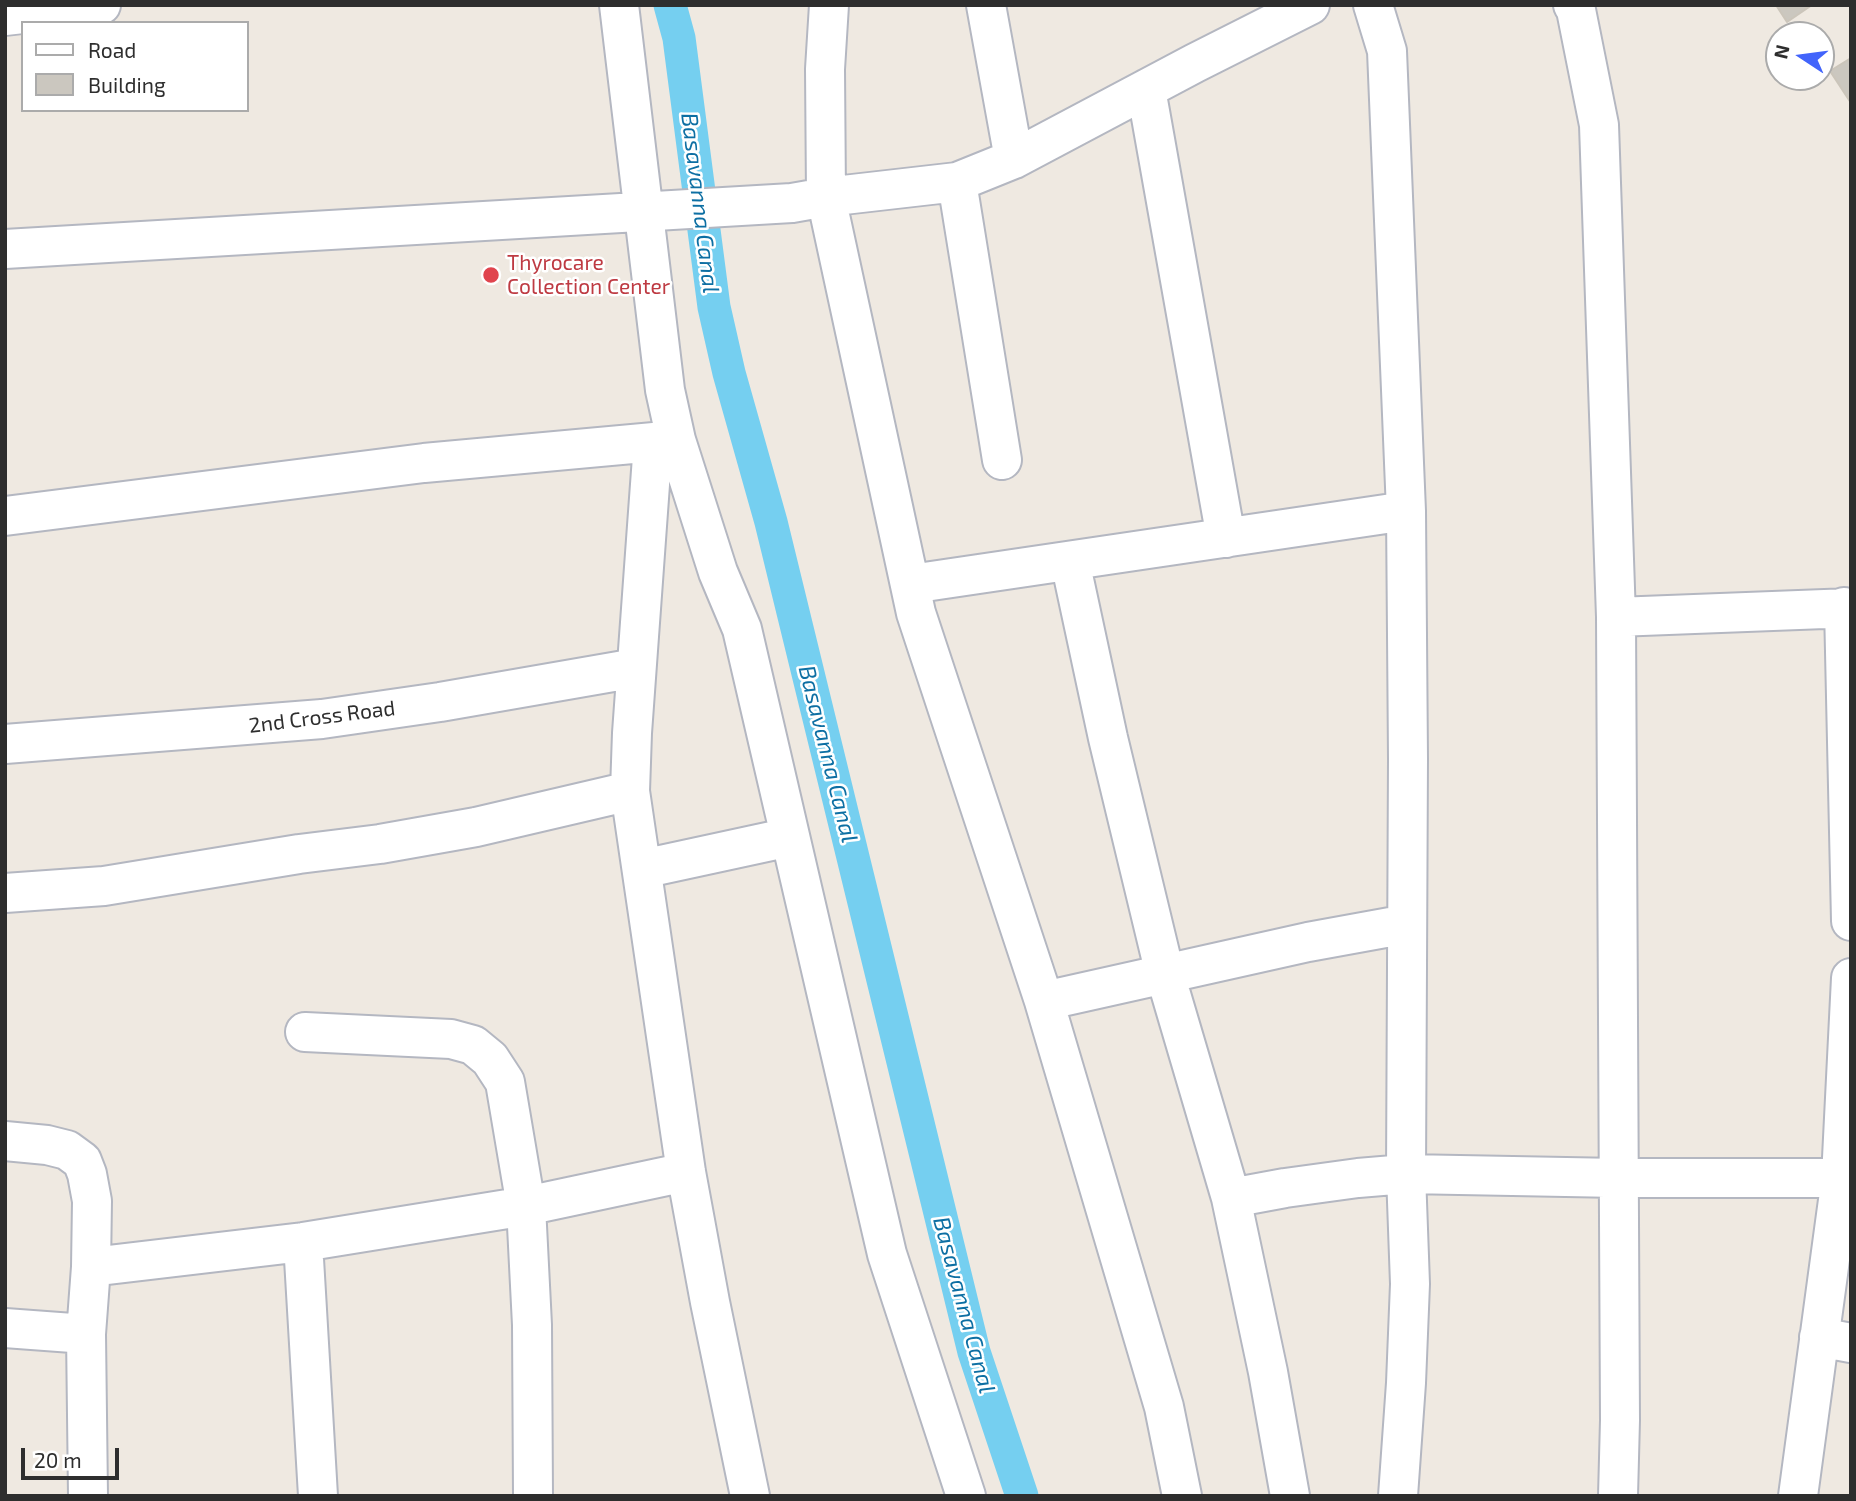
<!DOCTYPE html>
<html>
<head>
<meta charset="utf-8">
<style>
	body { margin:0 }
	#map { position:relative; width:1856px; height:1501px; overflow:hidden; background:#efe9e1; font-family:"Exo 2",sans-serif }
	canvas { display:block }
	.frame { position:absolute; inset:0; border:7px solid #2e2e2e; pointer-events:none }
	.legend { position:absolute; left:21px; top:21px; width:228px; height:91px; box-sizing:border-box; background:#fff; border:2px solid #ababab; margin:0; padding:9px 12px; list-style:none; font-size:21px; color:#2e2e2e }
	.legend li { display:flex; align-items:center; gap:14px; height:35px }
	.legend b { width:35px; border:2px solid #ababab }
	.north { position:absolute; left:1765px; top:21px; width:70px; height:70px; box-sizing:border-box; background:#fff; border:2px solid #ababab; border-radius:50%; rotate:283deg; font-size:19px; font-weight:700; line-height:28px; text-align:center; color:#2e2e2e }
	.north::after { content:''; display:block; margin:auto; width:24px; height:32px; background:#4264fb; clip-path:polygon(50% 0,100% 100%,50% 72%,0 100%) }
	.scale { position:absolute; left:21px; top:1448px; width:98px; height:32px; box-sizing:border-box; border:4px solid #2e2e2e; border-top:0; padding-left:9px; font-size:21px; line-height:24px; white-space:nowrap; color:#2e2e2e; -webkit-text-stroke:5px #fff; paint-order:stroke }
</style>
</head>
<body>
<div id="map">
<canvas width="1856" height="1501"></canvas>
<div class="frame"></div>
<ul class="legend">
<li><b style="height:9px;background:#fff"></b>Road</li>
<li><b style="height:19px;background:#cbc7bf"></b>Building</li>
</ul>
<div class="north">N</div>
<div class="scale">20 m</div>
</div>
<script>
const c = document.querySelector('canvas').getContext('2d');
c.lineJoin = 'round';
const toPath = rows => new Path2D(rows.map(r => 'M' + r).join(''));
function strokePath(path, color, width, dash) { c.strokeStyle = color; c.lineWidth = width; c.lineCap = dash ? 'butt' : 'round'; c.setLineDash(dash || []); c.stroke(path); }
function paint(path, color) { c.fillStyle = color; c.fill(path, 'evenodd'); }
function write(font, color, halo, rows, align = 'center') {
  c.font = font + ' "Exo 2",sans-serif'; c.lineWidth = 5; c.setLineDash([]); c.textBaseline = 'middle'; c.strokeStyle = halo; c.fillStyle = color; for (const [text, x, y, turn = 0] of rows) {
    c.save(); c.translate(x, y); c.rotate((+turn || 0) * Math.PI / 180); c.textAlign = isNaN(turn) ? turn : align; if (halo) c.strokeText(text, 0, 0); c.fillText(text, 0, 0); c.restore();
  }
}
strokePath(toPath([
	[670,5,679,38,714,307,729,373,771,522,974,1352,1022,1496]
]), '#75cff0', 33);
const building = toPath([
	[1776,5,1812,5,1787,22,1776,5],
	[1851,58,1851,103,1830,71,1851,58]
]);
paint(building, '#cbc7bf');
strokePath(building, '#cbc5ba', 2);
const minor = toPath([
	[619,5,665,390,676,440,718,572,742,629,887,1254,966,1496],
	[829,5,825,69,826,197,916,613,1044,1001,1164,1407,1182,1496],
	[986,5,1014,159],
	[1373,5,1387,51,1406,511,1408,759,1406,1174,1410,1284,1406,1383,1398,1496],
	[1573,5,1576,10,1599,125,1616,617,1620,1420,1618,1496],
	[5,16,101,5],
	[1146,89,1226,538],
	[957,182,1002,460],
	[5,249,792,203,826,197,957,182,1014,159,1195,63,1310,5],
	[653,443,632,733,630,791,686,1172,710,1302,750,1496],
	[5,516,424,463,676,440],
	[1070,561,1108,738,1165,974,1231,1198,1268,1372,1290,1496],
	[911,584,1406,511],
	[1844,607,1851,921],
	[1616,617,1851,608],
	[5,744,322,719,440,702,636,668],
	[642,869,790,837],
	[5,893,104,886,299,854,380,844,476,827,630,791],
	[1044,1001,1308,942,1407,924],
	[305,1032,451,1039,473,1045,490,1059,505,1082,526,1206,532,1325,533,1496],
	[5,1141,47,1145,67,1150,82,1161,87,1174,92,1201,91,1267,86,1334,88,1496],
	[1231,1198,1285,1188,1358,1178,1406,1174,1619,1178,1851,1178],
	[303,1242,318,1496],
	[91,1267,303,1242,526,1206,686,1172],
	[5,1328,86,1334],
	[1819,1337,1851,1343],
	[1798,1496,1841,1178,1851,978]
]);
strokePath(minor, '#b4b7c1', 42);
strokePath(minor, '#fff', 38);
for (const [x, y, r, color] of [
	[491,275,9,"#e0444e"]
]) { const dot = new Path2D(); dot.arc(x, y, r, 0, 2 * Math.PI); c.fillStyle = color; c.fill(dot); strokePath(dot, '#fff', 2.5); }
write('21px', '#be3a42', '#fff', [
	["Thyrocare",507,263],
	["Collection Center",507,287]
], 'left');
write('21px', '#2e2e2e', '#fff', [
	["2nd Cross Road",322,717,-7]
]);
write('italic 23px', '#0d6fa3', '#fff', [
	["Basavanna Canal",700,203,83],
	["Basavanna Canal",828,754,76],
	["Basavanna Canal",964,1305,75]
]);
</script>
</body>
</html>
